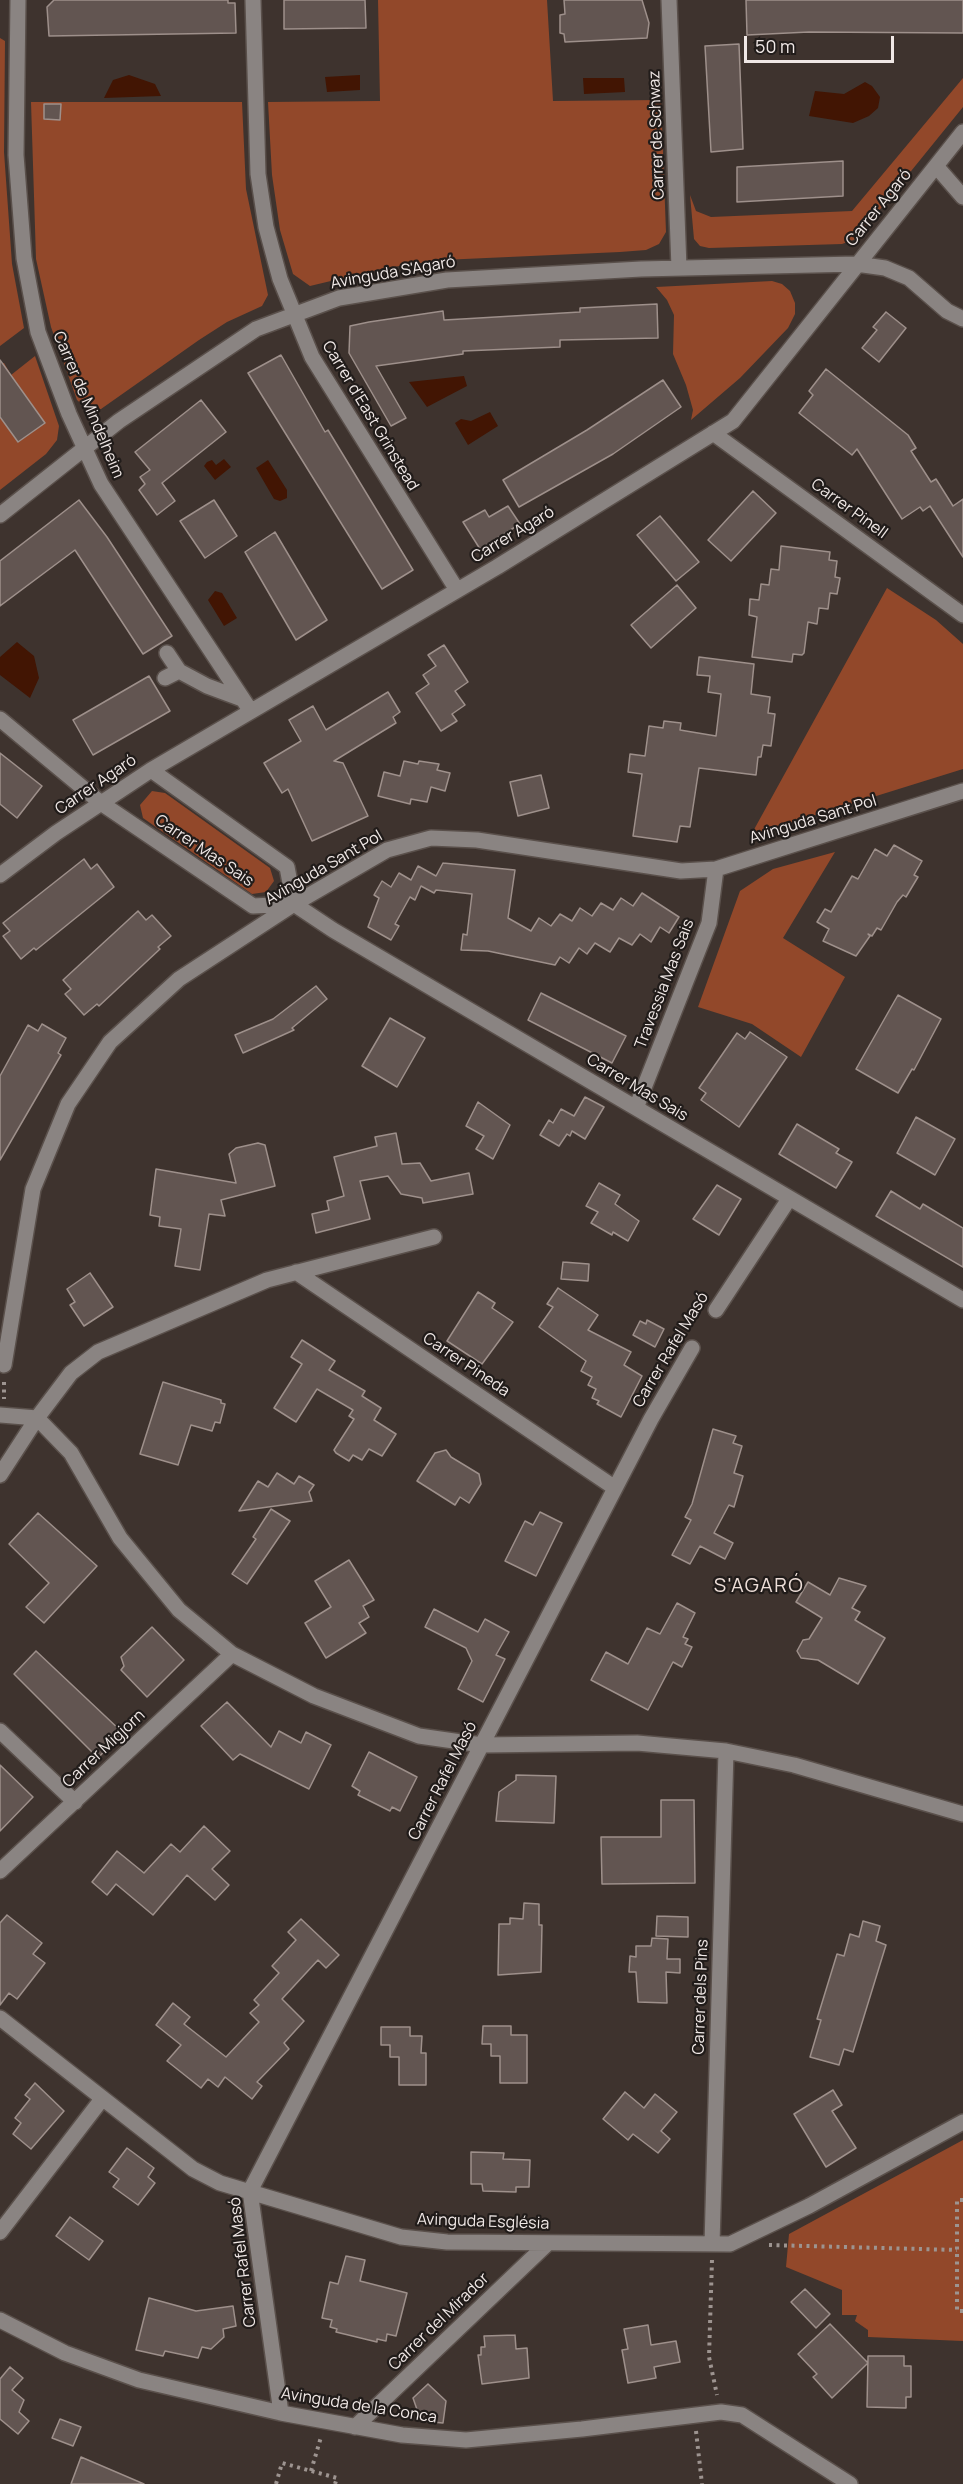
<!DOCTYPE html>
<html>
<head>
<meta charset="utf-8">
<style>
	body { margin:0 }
	#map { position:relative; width:963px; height:2484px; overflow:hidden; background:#3e332e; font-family:Manrope,sans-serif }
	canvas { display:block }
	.scale { position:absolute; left:744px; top:36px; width:150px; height:27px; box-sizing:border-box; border:3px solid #f0e8e6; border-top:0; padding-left:8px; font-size:18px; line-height:21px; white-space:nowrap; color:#f0e8e6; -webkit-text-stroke:4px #211c1a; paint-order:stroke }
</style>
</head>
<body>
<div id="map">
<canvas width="963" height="2484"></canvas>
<div class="scale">50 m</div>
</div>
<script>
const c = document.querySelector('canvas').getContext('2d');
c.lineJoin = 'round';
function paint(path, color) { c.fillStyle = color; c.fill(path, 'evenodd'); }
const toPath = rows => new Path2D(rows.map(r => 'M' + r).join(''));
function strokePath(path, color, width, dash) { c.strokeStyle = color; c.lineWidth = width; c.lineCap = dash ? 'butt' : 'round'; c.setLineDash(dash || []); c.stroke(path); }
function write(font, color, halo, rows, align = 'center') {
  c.font = font + ' Manrope,sans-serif'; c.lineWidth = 4.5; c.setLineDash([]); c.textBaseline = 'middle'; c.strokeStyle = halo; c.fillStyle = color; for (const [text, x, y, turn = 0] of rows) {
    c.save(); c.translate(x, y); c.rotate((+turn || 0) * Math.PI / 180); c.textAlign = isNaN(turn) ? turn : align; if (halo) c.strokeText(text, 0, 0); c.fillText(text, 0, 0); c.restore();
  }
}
paint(toPath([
	[378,0,547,0,553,101,661,100,666,232,659,244,646,250,620,252,442,260,385,268,310,286,293,274,280,230,272,175,268,102,380,101],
	[0,38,5,41,4,152,12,264,24,328,0,346],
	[963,78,963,107,856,239,842,244,709,248,700,246,694,239,690,195,696,211,711,217,852,211],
	[31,102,242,102,246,189,268,295,262,306,227,322,199,340,101,409,87,409,77,400,51,327,36,259],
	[772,281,782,284,790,291,795,303,795,314,788,328,740,378,691,420,693,410,686,385,673,354,674,315,667,300,656,287],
	[35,356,59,426,57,440,46,454,0,490,0,363,4,363,11,375],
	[887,588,936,620,963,644,963,769,751,835],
	[152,791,165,793,270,868,274,881,266,892,252,894,143,818,140,805],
	[835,852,783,938,845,977,801,1057,752,1024,698,1007,740,891,773,869],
	[963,2140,963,2341,868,2337,868,2330,855,2321,857,2315,842,2315,842,2290,786,2267,789,2234]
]), '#92482a');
paint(toPath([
	[129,75,155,84,161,96,104,98,113,80],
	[360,75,360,90,327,92,325,77],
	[583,78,624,78,625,92,584,94],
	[865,82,872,86,880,97,878,108,869,116,853,123,809,116,815,91,844,94],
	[464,376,467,386,427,407,409,382],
	[490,412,498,426,468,445,455,423,461,419,471,421],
	[224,459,231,467,215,480,204,466,207,462,212,460,216,465],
	[268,460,287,490,287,498,280,501,274,499,256,468],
	[215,591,222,593,237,618,224,626,208,600],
	[17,642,34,656,39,678,30,698,0,675,0,657]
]), '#421503');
const building = toPath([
	[54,0,228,0,228,3,235,3,236,33,49,36,47,7,54,0],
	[284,0,365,0,366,28,284,29,284,0],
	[564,0,642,0,649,23,647,38,565,42,564,34,560,33,560,15,565,14,564,0],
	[746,0,963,0,963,33,809,32,747,35,746,0],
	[739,44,743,149,711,152,705,46,739,44],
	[44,104,61,104,60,120,44,119,44,104],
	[843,161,843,196,737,202,737,167,843,161],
	[657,304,658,338,560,340,560,347,463,351,463,354,376,366,406,418,391,426,349,353,350,326,369,322,443,311,444,320,462,319,580,312,580,308,657,304],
	[886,312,906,328,879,362,862,348,877,330,873,327,886,312],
	[281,355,325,432,328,430,413,570,382,589,248,373,281,355],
	[0,360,45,423,18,442,0,417,0,360],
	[826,369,908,435,916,448,911,451,931,482,936,479,953,506,963,499,963,557,930,506,923,511,920,507,902,519,857,449,852,455,799,413,813,395,809,391,826,369],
	[663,380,681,407,613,454,519,507,503,480,587,430,663,380],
	[201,400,226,432,162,483,175,501,157,515,139,490,145,484,140,477,150,470,135,452,201,400],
	[753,491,776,513,731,561,708,540,753,491],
	[79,500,107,537,172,636,143,654,75,550,0,606,0,561,79,500],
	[214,500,237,536,205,558,180,521,214,500],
	[508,506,520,524,480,549,463,522,485,510,489,517,508,506],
	[660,516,699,562,676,581,637,535,660,516],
	[275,532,327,620,296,640,245,552,275,532],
	[781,546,830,552,829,560,837,561,835,577,840,578,837,594,830,593,828,609,819,608,817,624,808,622,804,653,802,655,793,654,792,662,752,657,757,617,749,615,750,599,759,600,761,584,769,585,771,569,779,570,781,546],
	[677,585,696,608,651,648,631,625,677,585],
	[444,645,468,682,455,691,465,705,452,714,457,721,441,731,416,693,429,684,423,675,436,666,428,655,444,645],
	[699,657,754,664,751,694,770,697,768,713,775,714,771,746,763,745,761,757,758,757,756,775,699,768,690,827,680,826,677,842,633,836,642,774,628,772,630,754,645,756,649,726,663,728,664,721,681,723,680,730,716,736,721,694,708,692,710,676,697,675,699,657],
	[149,676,170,711,93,755,73,720,149,676],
	[388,692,400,712,393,717,396,723,334,761,343,763,368,816,312,841,288,789,282,793,264,763,301,741,289,720,313,706,326,730,388,692],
	[0,753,42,786,17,818,0,804,0,753],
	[404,761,418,764,419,761,439,764,437,770,450,773,445,791,431,787,427,802,411,799,410,804,378,796,384,772,400,776,404,761],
	[541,775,549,808,518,816,510,782,541,775],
	[894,845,922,861,914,875,918,877,906,897,903,895,897,902,881,930,877,928,872,936,868,934,870,936,856,956,823,941,829,929,817,922,825,909,831,912,852,876,858,879,875,849,887,856,894,845],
	[84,859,91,869,97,864,114,887,36,950,34,948,21,959,3,936,10,931,3,923,84,859],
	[443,863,515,870,508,918,531,931,539,918,551,926,560,914,572,921,580,908,592,916,601,903,613,910,621,898,633,906,642,893,679,917,669,933,660,927,651,942,640,934,632,945,619,938,610,952,595,943,587,954,579,948,569,963,560,957,555,965,488,951,461,950,463,934,467,935,472,894,436,890,434,893,421,886,415,900,410,897,395,924,399,926,391,940,368,927,379,898,374,895,382,881,391,887,399,873,411,880,418,866,436,876,443,863],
	[138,911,146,920,152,915,171,936,158,947,160,949,99,1006,97,1004,84,1015,65,994,71,989,63,980,138,911],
	[316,986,327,999,292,1028,294,1030,243,1053,235,1035,273,1019,316,986],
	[541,993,626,1036,612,1063,528,1020,541,993],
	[898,995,941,1019,914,1070,912,1069,898,1093,856,1069,898,995],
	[390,1018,425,1038,397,1087,362,1066,390,1018],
	[42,1024,66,1038,58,1053,61,1055,0,1160,0,1076,28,1025,38,1031,42,1024],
	[750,1032,787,1057,739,1127,701,1100,706,1093,699,1088,737,1033,745,1039,750,1032],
	[585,1097,604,1107,585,1139,572,1131,570,1136,567,1134,559,1146,540,1135,549,1120,553,1123,561,1109,574,1116,585,1097],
	[478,1102,510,1125,493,1159,476,1149,484,1136,466,1126,478,1102],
	[916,1117,955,1139,935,1175,897,1153,916,1117],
	[797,1124,839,1149,836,1153,852,1162,836,1188,779,1154,797,1124],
	[396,1133,402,1164,420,1163,431,1181,469,1173,473,1194,423,1203,422,1198,401,1194,388,1176,360,1181,370,1219,316,1233,312,1214,329,1210,327,1201,344,1196,334,1157,377,1146,375,1137,396,1133],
	[258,1143,265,1145,275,1186,221,1200,225,1216,209,1214,200,1270,175,1266,181,1229,159,1226,160,1217,150,1215,156,1169,236,1183,229,1154,236,1148,258,1143],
	[599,1183,620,1195,615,1204,639,1221,628,1241,613,1232,612,1235,591,1223,598,1212,586,1206,599,1183],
	[717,1185,741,1199,719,1235,693,1219,717,1185],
	[891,1191,920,1209,923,1204,963,1228,963,1267,876,1216,891,1191],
	[563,1262,589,1264,588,1281,561,1279,563,1262],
	[90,1273,113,1307,84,1326,70,1305,75,1302,67,1289,90,1273],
	[558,1288,598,1315,588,1330,631,1352,624,1365,642,1376,621,1417,597,1404,599,1401,592,1398,596,1389,588,1385,592,1377,581,1371,586,1361,539,1327,553,1307,547,1304,558,1288],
	[478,1292,495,1303,492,1308,513,1322,482,1364,447,1341,478,1292],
	[647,1320,664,1329,655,1347,633,1335,640,1321,646,1324,647,1320],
	[302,1340,335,1361,329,1370,365,1391,362,1396,381,1408,374,1420,396,1434,382,1456,369,1449,362,1460,353,1455,349,1461,336,1453,334,1450,354,1419,349,1416,353,1410,317,1389,296,1422,274,1408,302,1364,291,1357,302,1340],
	[163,1382,221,1400,221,1403,225,1404,220,1423,215,1422,212,1431,191,1425,178,1465,140,1454,163,1382],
	[713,1429,736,1436,733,1443,742,1446,734,1473,743,1476,734,1507,729,1505,714,1533,733,1543,725,1559,700,1546,690,1564,672,1555,691,1520,685,1517,692,1504,713,1429],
	[446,1450,451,1457,479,1474,481,1484,469,1503,460,1497,455,1505,417,1481,435,1453,446,1450],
	[277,1473,294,1484,299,1476,314,1485,309,1492,312,1501,239,1511,258,1481,268,1487,277,1473],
	[271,1509,290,1521,247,1584,232,1574,256,1539,253,1537,271,1509],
	[540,1512,562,1523,536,1576,505,1561,525,1521,533,1525,540,1512],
	[38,1513,97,1566,44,1623,26,1607,49,1583,9,1544,38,1513],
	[349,1560,374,1600,363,1606,369,1617,359,1623,366,1633,326,1658,305,1623,331,1607,315,1581,349,1560],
	[839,1578,866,1586,852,1608,860,1612,855,1620,885,1638,858,1684,818,1660,801,1658,797,1651,803,1640,809,1639,822,1618,796,1602,808,1582,830,1595,839,1578],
	[677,1603,695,1613,683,1637,688,1639,685,1644,692,1647,682,1667,673,1662,648,1710,591,1680,606,1652,628,1664,647,1628,660,1634,677,1603],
	[434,1609,478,1632,485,1619,509,1632,496,1655,505,1659,483,1702,458,1689,472,1661,466,1648,425,1627,434,1609],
	[152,1627,184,1660,147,1697,121,1670,124,1666,121,1657,152,1627],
	[36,1651,122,1732,98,1758,14,1674,36,1651],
	[227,1702,271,1747,279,1731,301,1743,306,1732,331,1745,309,1789,240,1754,233,1760,201,1726,227,1702],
	[369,1752,417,1777,400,1811,392,1807,390,1811,358,1795,360,1791,352,1786,369,1752],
	[0,1765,33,1797,0,1831,0,1765],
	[516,1775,556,1776,554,1823,496,1821,499,1792,516,1780,516,1775],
	[661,1800,694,1800,695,1883,602,1884,601,1837,661,1837,661,1800],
	[204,1826,230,1851,212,1869,229,1885,215,1900,187,1875,153,1915,116,1884,107,1895,92,1882,117,1851,144,1873,171,1844,180,1852,204,1826],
	[524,1903,539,1904,539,1925,542,1925,541,1972,498,1975,499,1924,510,1924,510,1918,523,1919,524,1903],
	[7,1915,42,1943,33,1954,45,1963,17,1999,9,1993,0,2005,0,1923,7,1915],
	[657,1916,688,1917,688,1937,656,1936,657,1916],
	[301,1919,339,1955,326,1968,318,1960,282,1999,304,2021,284,2043,289,2049,257,2082,262,2086,252,2099,225,2077,218,2087,208,2079,201,2088,167,2061,181,2045,156,2025,173,2003,190,2017,184,2024,226,2057,259,2022,250,2013,259,2005,254,2000,279,1973,272,1966,296,1940,288,1932,301,1919],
	[863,1921,880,1926,876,1941,886,1945,853,2052,844,2049,839,2065,810,2057,821,2020,817,2019,837,1954,844,1956,850,1934,859,1937,863,1921],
	[652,1938,668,1939,667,1959,680,1959,680,1973,666,1972,667,2003,638,2002,636,1972,629,1972,630,1956,636,1957,636,1946,651,1946,652,1938],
	[483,2026,511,2026,511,2035,527,2035,527,2083,500,2083,500,2056,491,2056,491,2044,482,2044,483,2026],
	[381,2027,410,2027,410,2036,422,2036,421,2053,426,2053,426,2085,399,2085,399,2057,390,2057,390,2045,381,2045,381,2027],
	[35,2083,64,2111,31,2149,13,2134,21,2123,15,2118,30,2099,25,2095,35,2083],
	[833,2090,842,2105,832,2111,856,2148,826,2167,794,2114,833,2090],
	[625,2092,644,2108,655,2094,677,2112,661,2131,670,2139,658,2153,633,2134,628,2140,603,2119,625,2092],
	[127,2148,154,2168,148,2177,155,2183,138,2205,113,2187,119,2179,109,2172,127,2148],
	[471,2152,504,2153,503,2159,530,2160,529,2187,516,2187,516,2192,483,2191,482,2184,471,2184,471,2152],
	[70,2217,103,2241,89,2260,56,2236,70,2217],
	[346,2256,365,2260,360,2281,407,2293,396,2336,387,2334,386,2341,377,2339,377,2342,336,2332,337,2329,330,2327,332,2320,322,2318,330,2282,338,2284,346,2256],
	[805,2289,830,2314,816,2328,791,2302,805,2289],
	[149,2298,196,2311,233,2306,236,2326,223,2329,224,2337,211,2349,202,2347,198,2358,165,2351,163,2356,136,2350,149,2298],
	[830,2324,868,2363,832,2398,813,2377,817,2374,798,2354,830,2324],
	[648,2325,651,2345,676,2341,680,2362,654,2367,656,2378,628,2383,622,2350,628,2349,624,2329,648,2325],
	[515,2335,516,2349,527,2348,529,2378,482,2384,478,2355,481,2355,481,2347,485,2347,484,2336,515,2335],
	[868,2356,904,2356,904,2366,911,2366,911,2397,906,2397,906,2408,867,2407,868,2356],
	[10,2367,23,2378,12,2390,24,2400,19,2412,29,2421,18,2434,0,2419,0,2379,10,2367],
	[428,2384,446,2401,443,2423,421,2421,413,2398,428,2384],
	[60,2419,81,2427,73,2446,52,2438,60,2419],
	[81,2457,144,2484,71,2484,81,2457]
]);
paint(building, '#625551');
strokePath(building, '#9e908b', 1.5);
const minor = toPath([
	[18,0,16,155,24,258,38,332,69,414,101,484,250,710],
	[253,0,258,174,266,227,280,279,312,357,457,590],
	[669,0,679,268],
	[936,166,963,197],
	[713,433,963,615],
	[0,515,119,421,256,329,339,298,447,280,641,269,856,264,885,268,909,278,947,311,963,319],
	[167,653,179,671,207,686,242,699],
	[165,678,179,671],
	[0,719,101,803,253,906,294,904,333,930,963,1300],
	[151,770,287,867,294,904],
	[0,875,56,833,151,770,497,567,733,421,963,132],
	[636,1108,709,923,716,869],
	[296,1272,615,1488],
	[716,1310,789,1199],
	[4,1365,33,1189,68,1104,110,1042,179,979,294,904,387,850,431,838,477,840,681,871,716,869,963,791],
	[0,1415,37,1418],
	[37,1418,71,1453,120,1538,179,1610,232,1654,314,1696,419,1736,482,1745,637,1743,726,1751,794,1765,963,1814],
	[0,1475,37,1418,71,1373,98,1352,267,1280,434,1237],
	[0,1731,75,1802],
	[0,1871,232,1654],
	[0,2018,193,2169,220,2183,401,2237,447,2242,730,2244,809,2206,963,2122],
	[0,2232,102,2099],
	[712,2244,726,1751],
	[0,2320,65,2353,139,2380,281,2413,402,2435,466,2440,582,2429,721,2412,742,2415,850,2484],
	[281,2413,250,2191,651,1419,692,1348],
	[355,2427,548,2243]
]);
strokePath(minor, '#5a504b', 18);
strokePath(toPath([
	[4,1382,4,1399],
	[963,2200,957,2200,957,2311,963,2311],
	[769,2245,957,2250],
	[712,2260,709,2357,717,2395],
	[696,2431,702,2484],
	[311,2471,321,2437],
	[276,2484,282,2463,337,2478,335,2484]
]), '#9d9490', 4, [3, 4.5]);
strokePath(minor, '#8a8482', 15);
write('16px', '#f0e8e6', '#211c1a', [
	["Carrer de Schwaz",657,135,-92],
	["Carrer Agaró",879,208,-51],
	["Avinguda S'Agaró",393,273,-10],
	["Carrer de Mindelheim",88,405,67],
	["Carrer d'East Grinstead",370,416,59],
	["Carrer Pinell",849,509,36],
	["Carrer Agaró",513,535,-31],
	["Carrer Agaró",96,785,-34],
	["Avinguda Sant Pol",813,820,-17],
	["Carrer Mas Sais",204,851,34],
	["Avinguda Sant Pol",324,868,-30],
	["Travessia Mas Sais",665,984,-69],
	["Carrer Mas Sais",637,1088,31],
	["Carrer Rafel Masó",671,1350,-59],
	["Carrer Pineda",466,1365,34],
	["Carrer Migjorn",104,1749,-43],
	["Carrer Rafel Masó",443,1781,-63],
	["Carrer dels Pins",701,1997,-88],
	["Avinguda Església",483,2222,2],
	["Carrer Rafel Masó",243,2262,-97],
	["Carrer del Mirador",439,2322,-44],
	["Avinguda de la Conca",359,2406,9]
]);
c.letterSpacing = '1.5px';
write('20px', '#edded8', '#211c1a', [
	["S'AGARÓ",759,1586]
]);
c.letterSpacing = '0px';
</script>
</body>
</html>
